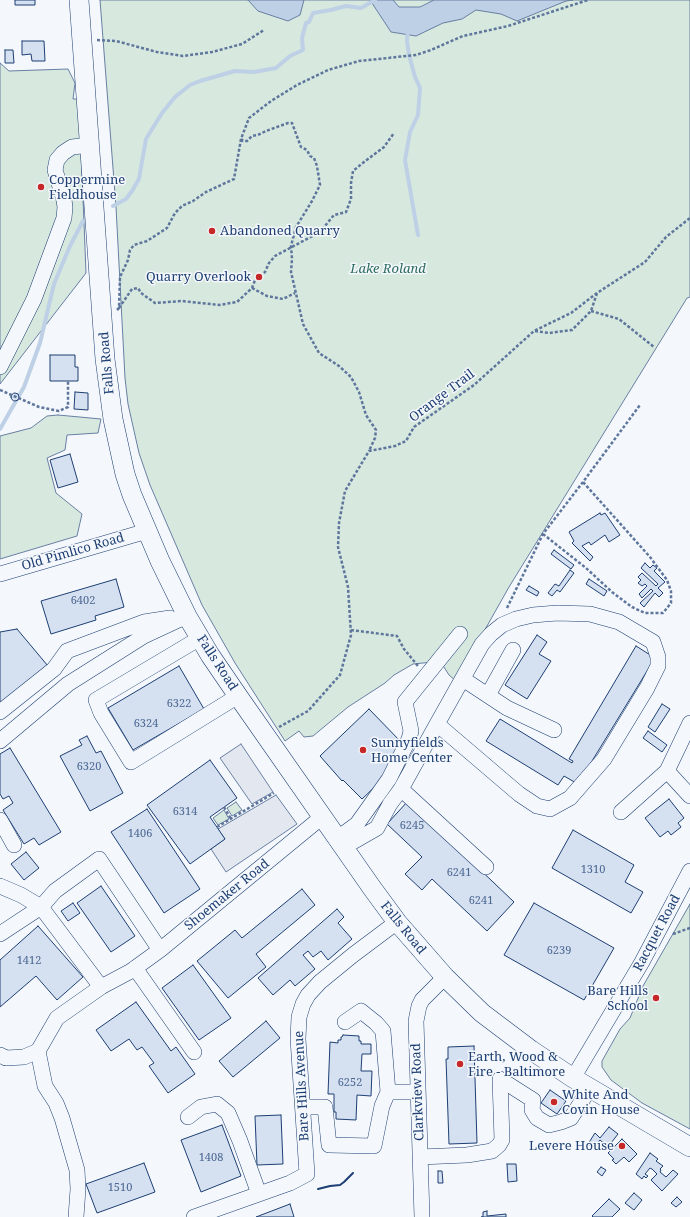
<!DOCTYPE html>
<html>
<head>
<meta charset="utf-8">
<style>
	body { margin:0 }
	canvas { display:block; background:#f4f7fb }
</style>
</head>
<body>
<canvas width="690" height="1217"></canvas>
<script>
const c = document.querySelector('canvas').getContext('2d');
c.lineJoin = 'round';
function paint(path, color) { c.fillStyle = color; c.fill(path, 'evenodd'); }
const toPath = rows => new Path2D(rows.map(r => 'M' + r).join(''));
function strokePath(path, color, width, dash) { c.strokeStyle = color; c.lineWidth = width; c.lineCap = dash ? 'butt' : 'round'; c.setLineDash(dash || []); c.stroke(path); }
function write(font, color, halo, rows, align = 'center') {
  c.font = font + ' "Noto Serif",serif'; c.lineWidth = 3; c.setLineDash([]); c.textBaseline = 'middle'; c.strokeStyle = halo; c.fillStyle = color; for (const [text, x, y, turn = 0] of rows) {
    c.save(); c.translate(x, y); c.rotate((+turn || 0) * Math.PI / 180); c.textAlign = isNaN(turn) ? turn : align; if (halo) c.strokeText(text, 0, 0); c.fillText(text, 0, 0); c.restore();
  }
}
const green = toPath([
	[100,0,690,0,690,297,687,298,509,587,456,681,449,675,442,664,433,662,413,664,394,675,385,683,348,707,313,736,304,737,299,731,285,741,235,663,202,605,150,485,139,453,128,404,125,378,116,207,100,0],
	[0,63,9,71,68,69,75,83,73,99,79,99,86,273,0,384,0,63],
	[58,415,101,419,98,433,67,435,65,450,47,458,56,493,82,514,77,536,0,559,0,436,31,428,47,416,58,415],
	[236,802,242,810,232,816,227,808,236,802],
	[224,810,229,819,218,825,213,818,224,810],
	[690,904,690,1129,642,1103,611,1080,602,1067,602,1061,620,1029,630,1018,643,986,690,904]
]);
paint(green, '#d7e8df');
strokePath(green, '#687fa3', 1);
const parking = toPath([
	[241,744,273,792,252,804,220,758,241,744],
	[276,795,297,824,226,872,211,849,225,839,218,829,276,795]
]);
paint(parking, '#e3e8f0');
strokePath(parking, '#687fa3', 1);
const water = toPath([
	[248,0,304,0,300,15,288,21,258,11,248,0],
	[370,0,393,0,399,7,420,7,434,0,573,0,566,1,517,21,501,14,476,10,462,19,443,23,416,36,391,32,370,0]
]);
paint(water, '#bed0e5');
strokePath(water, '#687fa3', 1);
strokePath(toPath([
	[408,29,407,41,409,55,415,77,420,88,418,115,410,132,405,160,418,235],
	[113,206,126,199,132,191,139,179,146,139,162,113,175,97,190,85,200,81,235,71,254,72,276,68,290,56,303,50,302,38,306,23,309,22,313,13,331,10,346,6,361,8,375,0],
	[0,429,24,387,40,343,54,284,70,246,83,221]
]), '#bed0e5', 4);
const building = toPath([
	[15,0,35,0,35,5,15,5,15,0],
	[22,41,44,41,45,61,32,61,31,54,22,55,22,41],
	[5,50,13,50,14,63,5,63,5,50],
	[50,355,75,355,75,367,78,367,78,381,50,381,50,355],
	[75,392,88,393,88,410,74,409,75,392],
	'11 397a4 4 0 1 1 8 0a4 4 0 1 1-8 0Z',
	[70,454,78,482,58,488,50,460,70,454],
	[600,513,601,515,605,513,620,535,609,542,605,535,591,545,589,542,582,546,593,557,590,561,572,543,574,541,569,532,600,513],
	[554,550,574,565,571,569,551,554,554,550],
	[645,563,650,568,653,565,657,568,654,571,665,582,658,588,663,593,659,597,655,593,644,607,640,603,653,591,651,589,642,598,639,594,647,586,645,584,642,586,638,583,641,580,638,577,642,573,656,586,658,584,641,568,645,563],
	[570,570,574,573,560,592,557,590,552,596,548,593,555,584,559,586,570,570],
	[116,579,124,607,95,616,96,620,51,634,41,601,116,579],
	[589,579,607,591,604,596,586,584,589,579],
	[529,586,539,592,537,596,526,590,529,586],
	[17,629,48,666,0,706,0,632,17,629],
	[537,635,547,642,539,654,551,661,527,699,505,685,537,635],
	[636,646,655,658,578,784,564,776,558,785,486,741,500,719,572,763,573,761,569,759,636,646],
	[179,666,204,709,133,750,108,708,179,666],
	[662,704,670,709,655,732,648,727,662,704],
	[369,709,403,744,384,778,362,799,343,780,342,781,320,756,369,709],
	[648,731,667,745,662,752,643,738,648,731],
	[87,736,96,753,101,751,123,793,90,811,60,756,82,745,79,740,87,736],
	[10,748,61,832,39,845,34,838,24,844,3,810,13,803,9,796,3,799,0,794,0,754,10,748],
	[210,760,237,798,210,817,225,839,190,864,147,805,210,760],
	[669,799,684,818,678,823,681,827,671,835,668,831,660,837,645,818,669,799],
	[408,801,514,902,487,931,432,879,422,890,405,874,422,857,387,824,408,801],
	[147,809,200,889,164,913,111,832,147,809],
	[573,830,634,865,625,882,643,892,631,913,552,868,573,830],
	[26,852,39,868,24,880,11,864,26,852],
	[101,886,135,936,111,952,77,903,101,886],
	[302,889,315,905,256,954,266,967,228,998,197,961,235,930,242,938,302,889],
	[73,903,80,913,68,921,61,911,73,903],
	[534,903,614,948,584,1000,504,955,534,903],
	[337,909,344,917,338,923,352,939,328,960,321,951,313,957,308,951,303,955,315,969,295,986,290,980,273,995,258,978,337,909],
	[38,926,83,977,57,1000,36,976,0,1007,0,960,38,926],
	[193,965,231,1018,199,1040,162,988,193,965],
	[136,1002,171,1051,176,1047,195,1074,168,1093,149,1066,154,1063,142,1047,137,1050,129,1039,111,1051,96,1030,136,1002],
	[266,1021,280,1038,233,1077,219,1061,266,1021],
	[343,1035,359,1036,359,1041,361,1041,361,1044,371,1044,371,1054,362,1054,361,1071,372,1071,371,1096,357,1095,356,1120,336,1119,336,1112,334,1112,334,1094,328,1094,330,1042,338,1043,338,1040,341,1040,341,1037,342,1037,343,1035],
	[474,1046,477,1143,449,1144,446,1059,448,1059,448,1047,474,1046],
	[550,1090,566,1101,557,1114,541,1103,550,1090],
	[281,1115,283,1164,257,1165,255,1116,281,1115],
	[222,1125,241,1176,201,1192,181,1140,222,1125],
	[609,1127,618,1134,608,1147,600,1140,593,1148,588,1144,595,1133,600,1138,609,1127],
	[622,1139,637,1154,629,1162,624,1157,616,1164,612,1160,614,1159,608,1153,622,1139],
	[650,1153,658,1159,656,1161,663,1166,660,1169,661,1170,660,1172,666,1177,673,1170,678,1174,662,1191,651,1180,657,1174,652,1169,650,1168,645,1174,648,1176,646,1178,644,1176,642,1179,636,1174,650,1153],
	[144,1163,155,1192,97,1213,86,1184,144,1163],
	[507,1164,516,1164,517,1181,508,1182,507,1164],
	[601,1167,606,1170,602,1176,597,1172,601,1167],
	[438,1171,442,1171,443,1183,438,1183,438,1171],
	[634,1193,642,1200,634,1210,625,1203,634,1193],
	[677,1197,682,1202,676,1207,671,1203,677,1197],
	[609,1199,620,1209,612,1217,593,1217,592,1216,609,1199],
	[290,1204,294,1217,256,1217,290,1204],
	[487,1211,487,1216,506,1214,506,1217,481,1217,483,1217,483,1212,487,1211]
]);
paint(building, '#d5e0f0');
strokePath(building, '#1d3f73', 1);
const minor = toPath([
	[0,367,34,299,64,218,65,207,64,200,55,170,57,160,63,153,72,147,90,145],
	[0,574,147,531],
	[557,613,590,614,619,622,653,642,658,657,658,666,647,688,604,759,570,798,550,809,537,806,519,794,437,724,482,644,491,634,502,625,516,619,533,615,557,613],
	[200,638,96,700,101,713,131,762,238,696],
	[463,679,507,708,554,730],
	[488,695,513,650],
	[0,712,54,669,67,651,144,622,170,618],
	[0,741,68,684,144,636,187,616],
	[667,771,690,796],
	[401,789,486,867],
	[621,812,667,771,690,723],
	[0,820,14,845],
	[338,838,357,824,389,779,409,739,411,731,405,702,460,634],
	[344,847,377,828,390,804,401,789,437,724],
	[0,886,21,895,41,907,101,987],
	[0,934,41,907,55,891,99,859,160,950],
	[135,968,194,1052],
	[345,1022,361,1011,376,1023,383,1031,388,1092,418,1092],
	[38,1051,45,1086,56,1103,62,1118,77,1170,78,1189,76,1217],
	[0,1055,6,1058,24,1057,38,1051,57,1018,101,987,131,971,160,950,322,817],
	[573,1078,642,962,690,871],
	[303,1107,325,1107,329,1145,374,1146,382,1106,388,1092],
	[188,1117,201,1107,217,1104,228,1113,240,1141,259,1194],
	[420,1157,467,1155,492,1151,499,1145,502,1140,500,1079,533,1100,532,1110,537,1118,549,1125,561,1122,571,1118,590,1088],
	[194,1217,290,1183,307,1174,298,1039,299,1017,303,1004,308,995,320,982,353,955,397,922],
	[422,1217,416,1021,419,1006,422,1000,445,977]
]);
const major = toPath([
	[79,0,105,359,113,419,125,474,132,495,160,561,187,616,210,655,238,696,372,888,397,922,445,977,482,1013,531,1050,573,1078,690,1147]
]);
strokePath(minor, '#1d3f73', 16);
strokePath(major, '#1d3f73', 20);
strokePath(toPath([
	[97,40,116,41,157,52,183,56,212,52,242,44,264,30],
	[241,139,243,141,247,141,252,136,258,135,266,131,288,123,292,123,301,147,307,150,310,156,314,158,317,166,320,185,312,201,296,227,291,246,292,259,291,272,303,324,319,353,339,366,351,377,359,392,366,415,376,430,375,438,369,451],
	[252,288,267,296,283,299,295,293],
	[119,308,132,289,138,288,141,293,155,303,182,301,219,305,237,302,252,288,255,280,265,272,269,263,275,256,320,232,334,215,346,212,351,199,351,183,353,171,364,162,384,147,394,133],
	[117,310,119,308,120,277,128,260,130,250,134,245,147,241,167,228,175,213,182,206,193,201,206,192,234,179,241,139,249,118,271,101,297,85,328,70,359,61,416,55,431,50,463,36,508,26,588,0],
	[591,311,619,319,654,347],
	[535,331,549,333,572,330,591,311,597,293],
	[0,390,39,407,59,411,68,407,68,381],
	[543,534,586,568,612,592,632,607,645,613,663,613,671,603,671,591,667,580,650,557,583,482],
	[507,608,543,534,583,482,640,405],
	[351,630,397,636,404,649,418,666],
	[279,727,308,711,340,675,351,635,348,587,338,547,339,523,345,491,369,451,395,446,406,441,414,427,474,385,534,331,571,313,597,293,645,262,666,237,690,218],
	[224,807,231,819],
	[217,827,274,793],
	[673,934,690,928]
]), '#5e769c', 2.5, [3, 2]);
strokePath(minor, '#f4f7fb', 15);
strokePath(major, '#f4f7fb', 19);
strokePath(toPath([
	[318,1189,330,1186,340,1185,344,1182,353,1173]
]), '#1d3f73', 2);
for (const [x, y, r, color] of [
	[41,187,4,"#c62828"],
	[212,231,4,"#c62828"],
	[259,277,4,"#c62828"],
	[363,750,4,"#c62828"],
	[656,998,4,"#c62828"],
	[460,1064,4,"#c62828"],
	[554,1102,4,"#c62828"],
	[622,1146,4,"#c62828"]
]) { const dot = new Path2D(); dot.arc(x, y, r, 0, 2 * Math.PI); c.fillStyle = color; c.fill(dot); strokePath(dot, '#f4f7fb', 1.5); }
write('11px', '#4b6792', null, [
	["6402",83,601],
	["6322",179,704],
	["6324",146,724],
	["6320",89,767],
	["6314",185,812],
	["6245",412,826],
	["1406",140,834],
	["1310",593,870],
	["6241",459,873],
	["6241",481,901],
	["6239",559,951],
	["1412",29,961],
	["6252",350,1083],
	["1408",211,1158],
	["1510",120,1188]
]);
write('13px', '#1d3f73', '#f4f7fb', [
	["Coppermine",49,180],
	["Fieldhouse",49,195],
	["Abandoned Quarry",220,231],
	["Quarry Overlook",251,277,"right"],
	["Sunnyfields",371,743],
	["Home Center",371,758],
	["Bare Hills",648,991,"right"],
	["School",648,1006,"right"],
	["Earth, Wood &",468,1057],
	["Fire - Baltimore",468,1072],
	["White And",562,1095],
	["Covin House",562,1110],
	["Levere House",614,1146,"right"]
], 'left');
write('italic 13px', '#2c6c60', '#f4f7fb', [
	["Lake Roland",388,269]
]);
write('13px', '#1d3f73', '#f4f7fb', [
	["Falls Road",107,363,-95],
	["Orange Trail",442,396,-37],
	["Old Pimlico Road",73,552,-16],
	["Falls Road",217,663,57],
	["Shoemaker Road",227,895,-39],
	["Falls Road",403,928,51],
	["Racquet Road",657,933,-62],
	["Bare Hills Avenue",302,1086,-93],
	["Clarkview Road",418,1092,-92]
]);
</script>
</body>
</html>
